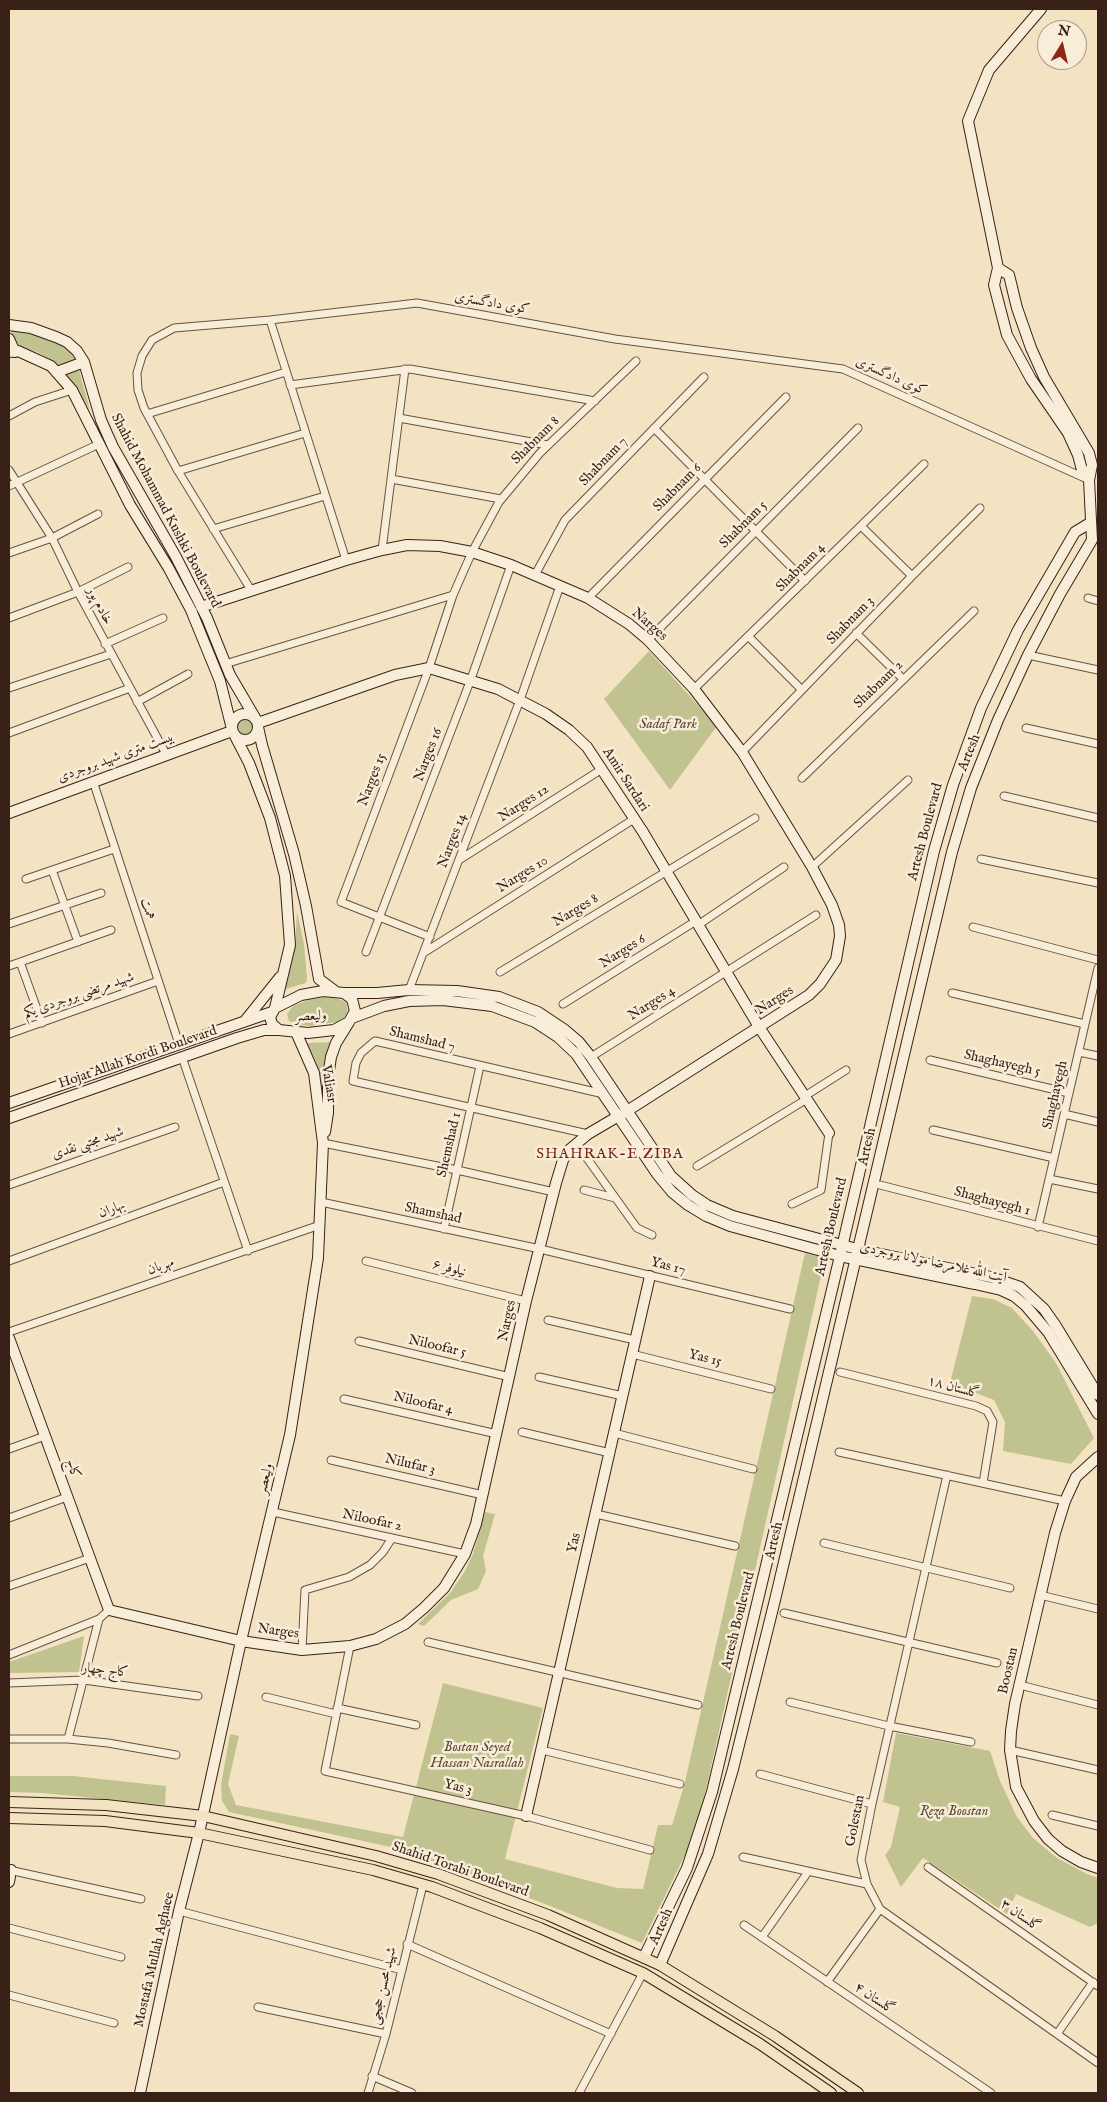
<!DOCTYPE html>
<html>
<head>
<meta charset="utf-8">
<style>
	body { margin:0 }
	#map { position:relative; width:1107px; height:2102px; overflow:hidden; background:#f4e3c3; font-family:"IM FELL English",serif }
	canvas { display:block }
	.frame { position:absolute; inset:0; border:10px solid #392117; pointer-events:none }
	.north { position:absolute; left:1037px; top:20px; width:50px; height:50px; box-sizing:border-box; background:#f8edd8; border:1px solid #ac9b8b; border-radius:50%; rotate:9deg; font-size:14px; font-weight:700; line-height:20px; text-align:center; color:#392117 }
	.north::after { content:''; display:block; margin:auto; width:18px; height:22px; background:#8f2418; clip-path:polygon(50% 0,100% 100%,50% 72%,0 100%) }
</style>
</head>
<body>
<div id="map">
<canvas width="1107" height="2102"></canvas>
<div class="frame"></div>
<div class="north">N</div>
</div>
<script>
const c = document.querySelector('canvas').getContext('2d');
c.lineJoin = 'round';
function paint(path, color) { c.fillStyle = color; c.fill(path, 'evenodd'); }
const toPath = rows => new Path2D(rows.map(r => 'M' + r).join(''));
function strokePath(path, color, width, dash) { c.strokeStyle = color; c.lineWidth = width; c.lineCap = dash ? 'butt' : 'round'; c.setLineDash(dash || []); c.stroke(path); }
function write(font, color, halo, rows, align = 'center') {
  c.font = font + ' "IM FELL English",Amiri,serif'; c.lineWidth = 5; c.setLineDash([]); c.textBaseline = 'middle'; c.strokeStyle = halo; c.fillStyle = color; for (const [text, x, y, turn = 0] of rows) {
    c.save(); c.translate(x, y); c.rotate((+turn || 0) * Math.PI / 180); c.textAlign = isNaN(turn) ? turn : align; if (halo) c.strokeText(text, 0, 0); c.fillText(text, 0, 0); c.restore();
  }
}
paint(toPath([
	[10,329,34,333,63,345,73,352,79,361,59,368,48,358,37,352,17,346],
	[79,370,90,410,66,375],
	[649,651,717,726,670,790,604,699],
	'236 727a9 9 0 1 1 18 0a9 9 0 1 1-18 0Z',
	[297,912,304,944,307,978,306,983,282,990,295,947],
	[325,997,339,999,346,1002,348,1011,345,1017,336,1022,311,1026,298,1025,289,1021,287,1014,293,1006,308,1000],
	[331,1042,325,1059,321,1107,318,1067,314,1057,306,1043],
	[805,1253,825,1258,702,1807,687,1851,642,1943,550,1906,400,1849,229,1812,222,1801,221,1785,230,1734,239,1736,228,1784,236,1805,403,1837,443,1683,543,1708,505,1859,617,1888,643,1889,658,1825,672,1825,684,1786],
	[972,1296,993,1299,1012,1308,1033,1331,1056,1363,1094,1438,1071,1464,1003,1451,1005,1422,994,1400,950,1383],
	[485,1512,495,1514,483,1556,486,1571,478,1589,451,1600,424,1626,418,1624,451,1592,465,1571,473,1554],
	[84,1636,79,1672,9,1673,9,1662],
	[896,1733,990,1751,1000,1781,1017,1817,1033,1838,1057,1858,1087,1874,1098,1878,1098,1923,1090,1927,1016,1894,1007,1914,923,1858,901,1887,885,1855,891,1847,900,1807,883,1802],
	[9,1776,73,1776,166,1786,165,1805,42,1793,9,1792]
]), '#c0c390');
const street = toPath([
	[270,320,346,560],
	[290,385,410,369,595,401],
	[147,414,286,372],
	[9,416,35,402,72,390],
	[399,418,548,445],
	[654,428,805,581],
	[9,470,52,538,78,592,166,754],
	[178,471,305,433],
	[391,479,501,499],
	[9,486,99,444],
	[861,526,912,576],
	[213,529,325,496],
	[382,550,405,369],
	[9,553,52,538,98,514],
	[535,575,565,520,704,377],
	[251,590,178,471,144,408,138,390,137,373,142,356,152,340,174,328,270,320,417,303,615,339,843,369,1087,479],
	[588,598,786,397],
	[1088,598,1098,601],
	[9,618,78,592,128,567],
	[856,633,903,679],
	[749,637,802,690],
	[648,640,858,428],
	[105,644,163,618],
	[1028,655,1098,670],
	[225,664,453,595],
	[9,688,111,654],
	[694,689,924,464],
	[137,702,188,674],
	[1026,728,1098,744],
	[9,733,130,688],
	[742,752,912,576,980,508],
	[802,778,974,611],
	[93,781,179,1044],
	[1004,796,1098,818],
	[981,859,1098,883],
	[459,860,602,769],
	[812,867,908,780],
	[52,870,78,942],
	[26,879,114,849],
	[9,924,101,893],
	[698,925,784,867],
	[973,927,1098,960],
	[430,937,341,902,429,668,453,595,472,552,499,502,540,453,636,361],
	[366,952,471,679,511,565],
	[425,952,634,819],
	[20,962,42,1023],
	[9,966,111,930],
	[500,972,755,818],
	[409,990,520,700,560,586],
	[952,993,1085,1024],
	[563,1004,696,921],
	[9,1034,158,981],
	[1079,1052,1098,1056],
	[182,1057,248,1251],
	[591,1057,816,915],
	[930,1060,1069,1093],
	[805,1096,846,1070],
	[1064,1114,1098,1122],
	[933,1130,1054,1158],
	[588,1134,353,1081,356,1063,361,1053,375,1041,604,1094],
	[323,1143,457,1170,554,1192],
	[576,1143,637,1228,652,1235],
	[697,1166,807,1099],
	[1049,1179,1098,1189],
	[9,1185,175,1127],
	[880,1185,1098,1241],
	[584,1190,615,1198],
	[321,1202,540,1249,790,1309],
	[792,1204,821,1190,829,1133],
	[1038,1227,1098,968],
	[444,1229,480,1066],
	[9,1261,224,1182],
	[366,1261,526,1301],
	[548,1320,635,1340],
	[9,1332,320,1225],
	[359,1341,510,1377],
	[632,1354,771,1389],
	[840,1372,976,1406,987,1411,993,1422,983,1483],
	[539,1377,623,1396],
	[344,1399,497,1434],
	[522,1432,610,1453],
	[614,1433,753,1469],
	[9,1449,45,1436],
	[839,1452,1065,1501],
	[331,1460,483,1495],
	[947,1475,872,1804,861,1860,867,1884,880,1909,1098,2063],
	[273,1512,465,1554],
	[596,1514,735,1546],
	[9,1518,67,1497],
	[824,1543,1010,1588],
	[9,1586,90,1558],
	[1040,1595,1098,1609],
	[784,1613,997,1663],
	[428,1642,698,1705],
	[350,1646,325,1771,526,1816,650,1850],
	[302,1650,305,1590,349,1577,370,1565,383,1552,392,1538],
	[9,1655,99,1619],
	[9,1683,84,1680,198,1696],
	[1020,1685,1098,1705],
	[266,1697,336,1714],
	[790,1702,889,1726,971,1742],
	[337,1708,416,1725],
	[9,1739,68,1739,108,1743,176,1755],
	[68,1739,99,1619,109,1610],
	[542,1750,680,1784],
	[1010,1750,1098,1770],
	[760,1774,872,1804],
	[1052,1815,1098,1826],
	[743,1857,867,1884],
	[928,1867,1098,1986],
	[9,1870,141,1899],
	[179,1911,402,1970],
	[744,1925,991,2093],
	[9,1928,121,1957],
	[762,1937,808,1872],
	[407,1944,611,2034],
	[827,1982,880,1909],
	[9,1995,114,2023],
	[258,2007,386,2034],
	[1057,2034,1093,1982],
	[372,2076,412,2093],
	[368,2093,386,2034,423,1885],
	[579,2093,643,1973]
]);
const secondary = toPath([
	[1041,9,989,70,968,121,998,268,994,285,1007,335,1031,379,1068,433,1078,455,1082,470,1089,480],
	[9,325,31,328,56,337,67,342,77,351,84,362,101,420,113,447,176,557,207,618,230,675,257,721],
	[9,339,15,352],
	[9,352,18,351,51,366,72,390,130,505,168,567,191,610,220,681,232,729],
	[57,372,84,362],
	'232 727a13 13 0 1 1 26 0a13 13 0 1 1-26 0Z',
	[258,723,395,675,429,668,498,689,546,714,569,730,587,747,643,832,759,1027,829,1133],
	[258,727,262,745,294,854,306,906,319,979,335,991],
	[235,736,249,763,270,818,285,876,290,945,275,1008],
	[9,813,232,731],
	[323,991,344,993,352,999,355,1011,349,1022,334,1030,308,1033,279,1030,272,1024,270,1017,275,1008,301,995,323,991],
	[344,993,377,993,409,990,457,991,499,997,538,1012,565,1030,579,1042,591,1057,671,1176,692,1195,707,1205,733,1216,857,1249,991,1277,1020,1287,1044,1309,1056,1326,1098,1395],
	[352,1018,384,1006,409,1001,443,1000,492,1006,535,1022,558,1037,576,1054,657,1174,672,1192,688,1205,706,1216,730,1226,840,1256,975,1284,1001,1290,1014,1296,1026,1306,1048,1332,1098,1414],
	[244,1022,280,977],
	[9,1103,272,1012],
	[9,1118,237,1038,264,1030,279,1030],
	[325,1132,328,1113,328,1077,331,1057,336,1043,349,1022],
	[9,1338,109,1610,241,1641,302,1650,350,1646,376,1639,405,1624,424,1608,444,1588,465,1554,476,1524,526,1301,556,1183,563,1160,569,1150,588,1134,627,1111,809,995,820,984,836,960,840,936,839,925,832,905,812,867,742,752,694,689,648,640,629,624,588,598,511,565,472,552,440,546,407,545,382,550,346,560,201,607],
	[1098,1457,1076,1477,1065,1501,1055,1533,1015,1704,1011,1731,1010,1750,1016,1787,1034,1821,1048,1839,1062,1851,1081,1862,1098,1868],
	[526,1816,650,1276],
	[9,1882,11,1870],
	[644,1957,687,1868,712,1792,840,1256,934,851,953,785,981,708,1018,630,1075,532,1090,523],
	[660,1965,708,1854,733,1769,775,1600,952,852,971,788,998,720,1028,655,1060,594,1092,540,1089,480,1092,465,1089,453,1044,377,1031,348,1017,308,1009,275,998,268],
	[140,2093,179,1911,199,1833,241,1641,290,1435,318,1258,323,1143,314,1073,296,1032]
]);
const primary = toPath([
	[9,1802,106,1805,203,1816,376,1856,438,1874,548,1915,660,1965,775,2036,858,2093],
	[9,1818,105,1821,199,1833,373,1870,432,1887,540,1928,643,1973,760,2044,831,2093]
]);
strokePath(street, '#685242', 9);
strokePath(secondary, '#392117', 12);
strokePath(primary, '#392117', 12);
strokePath(street, '#f8edd8', 7);
strokePath(secondary, '#f8edd8', 10);
strokePath(primary, '#f4e3c3', 10);
write('14px', '#392117', '#f8edd8', [
	["کوی دادگستری",492,304,10],
	["کوی دادگستری",891,377,24],
	["Shabnam 8",536,441,-45],
	["Shabnam 7",604,462,-46],
	["Shabnam 6",678,488,-45],
	["Shahid Mohammad Kushki Boulevard",165,511,62],
	["Shabnam 5",744,525,-45],
	["Shabnam 4",801,568,-45],
	["خادم پور",99,606,62],
	["Shabnam 3",851,621,-46],
	["Narges",649,625,41],
	["Shabnam 2",879,685,-44],
	["Artesh",970,753,-68],
	["Narges 16",429,755,-69],
	["بیست متری شهید بروجردی",116,758,-20],
	["Narges 15",373,780,-69],
	["Amir Sardari",625,780,57],
	["Narges 12",524,804,-33],
	["Artesh Boulevard",926,832,-75],
	["Narges 14",453,841,-69],
	["Narges 10",523,875,-32],
	["همت",147,909,72],
	["Narges 8",576,911,-31],
	["Narges 6",623,952,-32],
	["شهید مرتضی بروجردی یکم",79,996,-19],
	["Narges",775,1001,-33],
	["Narges 4",652,1004,-32],
	["ولیعصر",311,1017,-2],
	["Shamshad 7",422,1040,14],
	["Hojat Allah Kordi Boulevard",138,1058,-19],
	["Shaghayegh 5",1002,1064,13],
	["Valiasr",328,1084,80],
	["Shaghayegh",1056,1095,-77],
	["شهید مجتبی نقدی",88,1144,-19],
	["Shemshad 1",450,1145,-77],
	["Artesh",868,1147,-77],
	["Shaghayegh 1",992,1202,15],
	["بهاران",112,1210,-20],
	["Shamshad",433,1214,12],
	["Artesh Boulevard",832,1227,-77],
	["آیت الله غلامرضا مولانا بروجردی",933,1263,12],
	["مهربان",161,1267,-19],
	["Yas 17",668,1267,14],
	["نیلوفر ۶",449,1269,14],
	["Narges",508,1321,-78],
	["Niloofar 5",437,1347,13],
	["Yas 15",705,1359,14],
	["گلستان ۱۸",953,1388,15],
	["Niloofar 4",423,1404,13],
	["Nilufar 3",410,1465,13],
	["کاج",72,1469,70],
	["ولیعصر",266,1479,-77],
	["Niloofar 2",372,1521,12],
	["Artesh",775,1541,-77],
	["Yas",575,1543,-77],
	["Artesh Boulevard",739,1621,-76],
	["Narges",278,1632,8],
	["کاج چهار",105,1671,6],
	["Boostan",1009,1671,-77],
	["Yas 3",458,1788,13],
	["Golestan",856,1821,-79],
	["Shahid Torabi Boulevard",460,1870,19],
	["گلستان ۳",1020,1916,35],
	["Artesh",662,1927,-66],
	["Mostafa Mullah Aghaee",155,1960,-77],
	["شهید محسن حججی",384,1986,-77],
	["گلستان ۴",874,1999,34]
]);
write('italic 14px', '#5b4a35', '#f8edd8', [
	["Sadaf Park",668,725],
	["Bostan Seyed",477,1748],
	["Hassan Nasrallah",477,1764],
	["Reza Boostan",954,1812]
]);
c.letterSpacing = '1px';
write('15px', '#7a1f14', '#f8edd8', [
	["SHAHRAK-E ZIBA",610,1155]
]);
c.letterSpacing = '0px';
</script>
</body>
</html>
